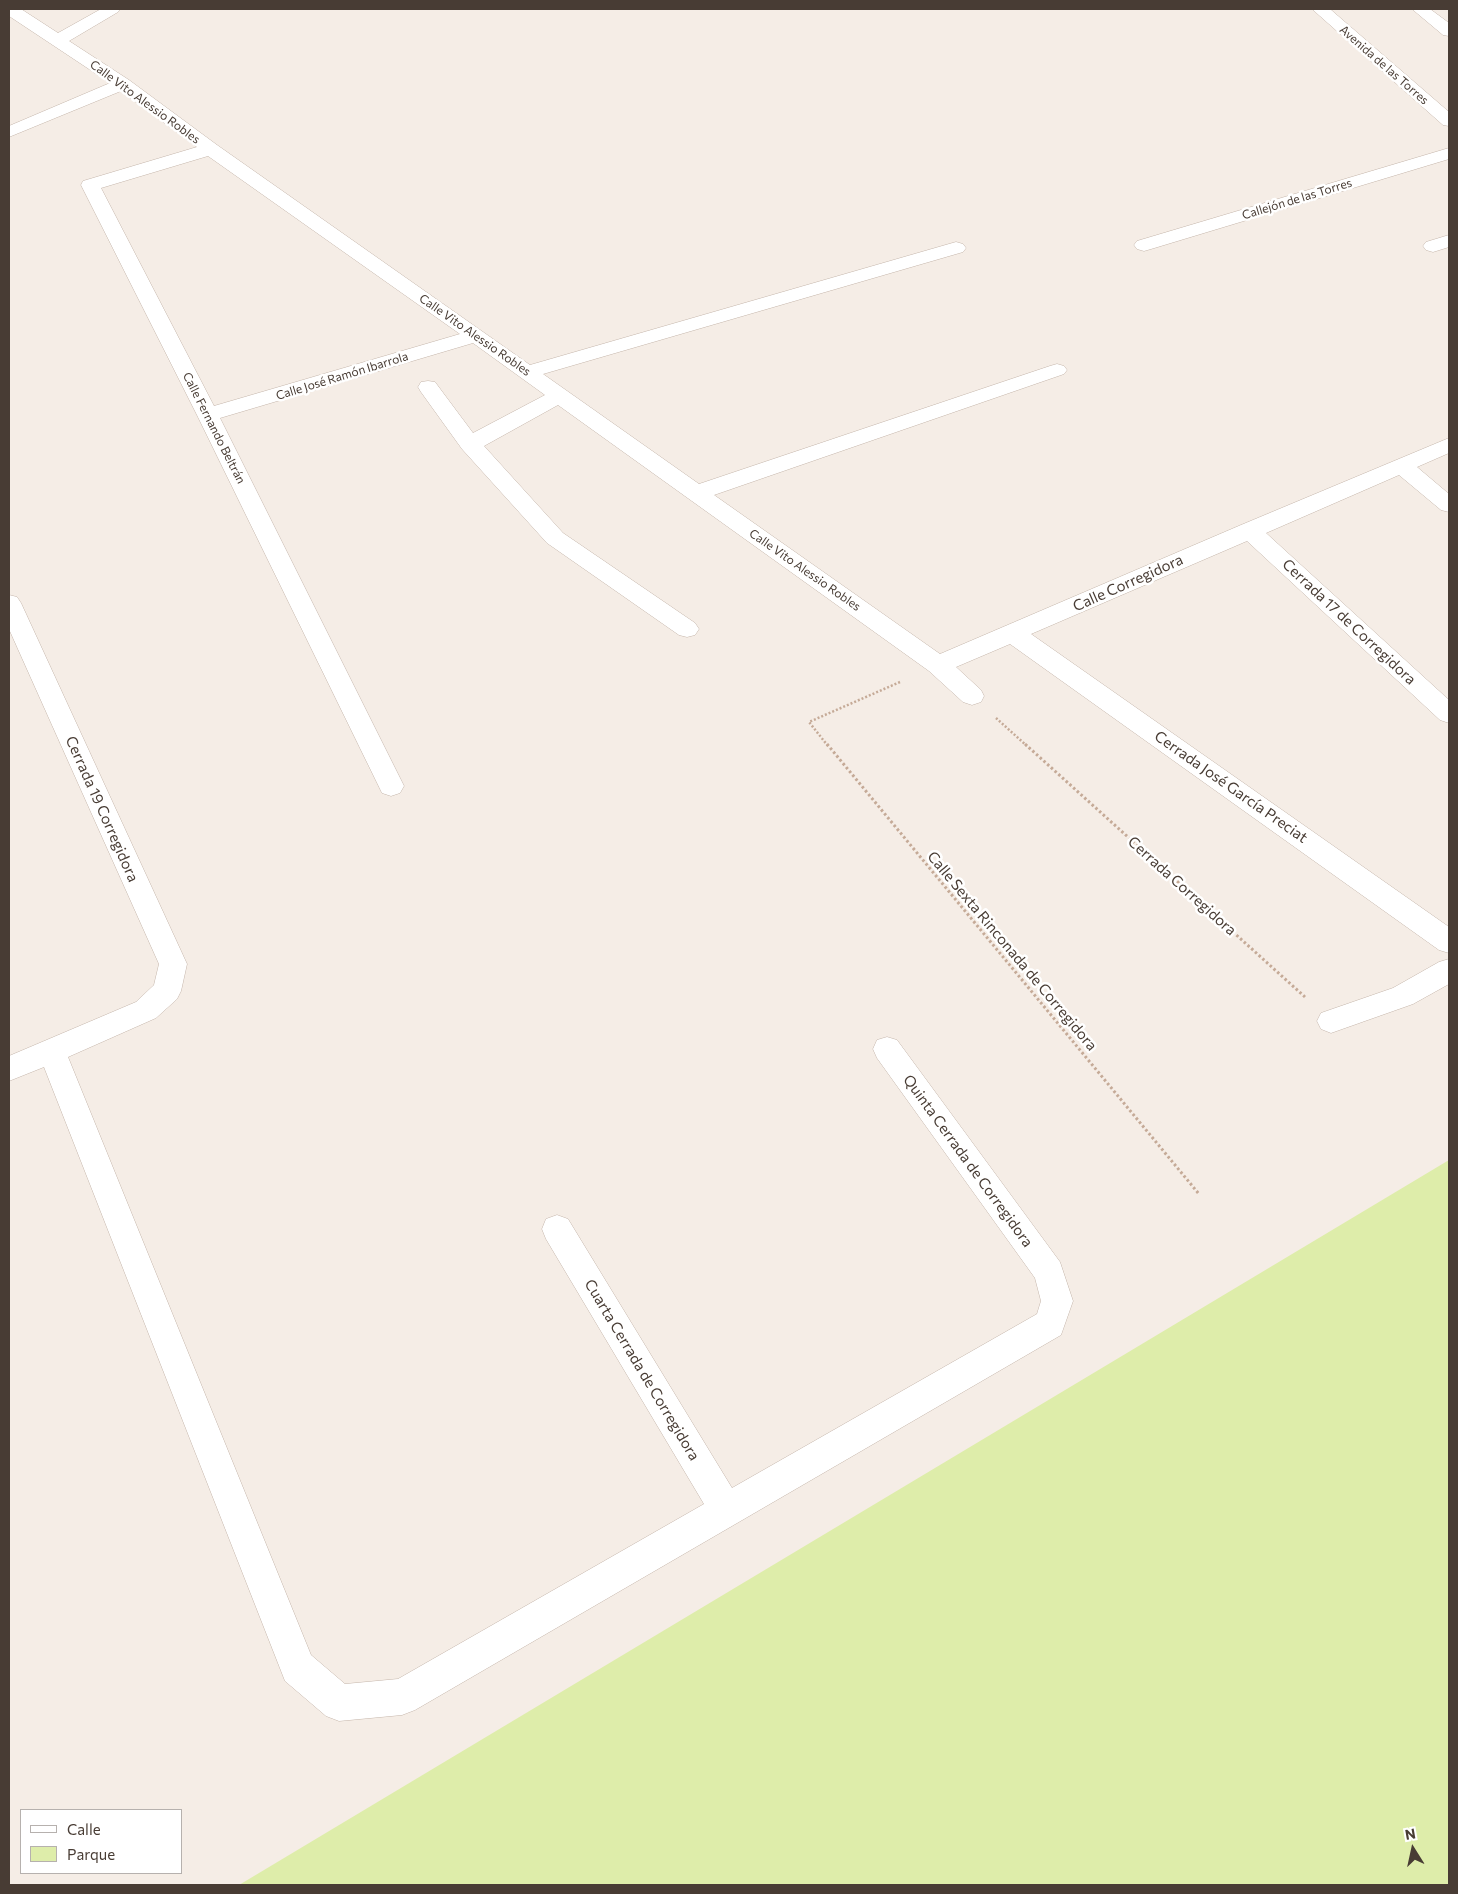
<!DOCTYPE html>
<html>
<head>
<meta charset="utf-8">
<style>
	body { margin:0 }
	#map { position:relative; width:1458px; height:1894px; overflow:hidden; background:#f5ede6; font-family:Commissioner,sans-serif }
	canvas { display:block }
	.frame { position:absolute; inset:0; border:10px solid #483c34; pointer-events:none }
	.legend { position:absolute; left:20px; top:1809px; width:162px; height:65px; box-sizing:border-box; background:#fff; border:1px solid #b6b1ae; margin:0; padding:6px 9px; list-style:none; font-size:15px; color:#483c34 }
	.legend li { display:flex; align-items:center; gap:10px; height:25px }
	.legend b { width:25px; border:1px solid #b6b1ae }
	.north { position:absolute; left:1388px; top:1824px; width:50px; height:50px; -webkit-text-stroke:4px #fff; paint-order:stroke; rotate:350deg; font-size:14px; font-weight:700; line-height:20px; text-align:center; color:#483c34 }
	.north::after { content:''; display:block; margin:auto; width:18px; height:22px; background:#483c34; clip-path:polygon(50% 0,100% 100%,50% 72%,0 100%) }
</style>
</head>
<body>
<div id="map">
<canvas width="1458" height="1894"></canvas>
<div class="frame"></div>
<ul class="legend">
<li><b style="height:6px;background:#fff"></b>Calle</li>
<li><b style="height:14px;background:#deedaa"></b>Parque</li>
</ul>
<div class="north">N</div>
</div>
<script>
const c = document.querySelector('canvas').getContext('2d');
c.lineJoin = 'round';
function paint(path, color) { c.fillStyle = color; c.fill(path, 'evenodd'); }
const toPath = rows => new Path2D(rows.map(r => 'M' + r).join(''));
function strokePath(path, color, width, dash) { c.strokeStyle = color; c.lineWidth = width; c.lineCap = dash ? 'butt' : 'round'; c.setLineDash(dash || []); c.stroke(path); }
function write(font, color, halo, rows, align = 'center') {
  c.font = font + ' Commissioner,sans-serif'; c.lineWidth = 5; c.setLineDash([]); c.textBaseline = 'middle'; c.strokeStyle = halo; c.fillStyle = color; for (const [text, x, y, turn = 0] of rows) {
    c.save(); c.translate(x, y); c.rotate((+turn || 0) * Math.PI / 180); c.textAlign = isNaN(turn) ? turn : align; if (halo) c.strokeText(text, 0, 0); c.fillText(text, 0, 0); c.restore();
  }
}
paint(toPath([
	[1449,1160,1449,1885,239,1885]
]), '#deedaa');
const minor = toPath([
	[9,9,21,9,58,33,101,9,120,9,118,12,69,41,129,80,217,145,530,365,949,244,956,242,963,244,966,248,963,252,543,374,699,484,1050,366,1057,364,1064,366,1067,370,1064,374,714,495,940,654,1241,525,1449,438,1449,453,1417,467,1449,494,1449,512,1441,510,1399,475,1266,533,1449,700,1449,723,1440,720,1247,541,1031,634,1449,927,1449,953,1439,950,1010,644,956,667,981,690,984,696,981,702,972,705,963,702,929,671,558,405,484,446,563,533,695,623,699,629,695,635,687,637,679,635,547,543,462,449,421,392,418,387,421,382,428,381,435,382,473,433,545,395,473,343,220,418,404,786,400,793,391,796,382,793,197,415,81,185,83,181,197,147,121,91,9,137,9,126,110,83,9,16,9,9],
	[208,156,460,334,214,406,101,188,208,156],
	[1312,9,1330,9,1449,112,1449,126,1443,125,1312,9],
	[1412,9,1430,9,1449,23,1449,36,1443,35,1412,9],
	[1449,148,1449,159,1151,249,1144,251,1137,249,1134,245,1137,241,1449,148],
	[1449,235,1449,247,1433,252,1426,250,1423,246,1426,242,1449,235],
	[9,595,17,597,21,603,187,964,181,991,177,999,156,1018,68,1057,311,1655,345,1684,398,1679,704,1504,546,1239,542,1229,546,1219,557,1215,568,1219,732,1488,1037,1314,1041,1301,1035,1278,877,1058,873,1049,877,1040,887,1037,897,1040,1060,1262,1073,1301,1061,1335,415,1710,402,1715,339,1721,326,1716,285,1681,44,1067,9,1081,9,1056,136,1002,154,985,159,964,9,629,9,595],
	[1449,959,1449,984,1413,1004,1331,1033,1321,1029,1317,1021,1321,1013,1393,988,1439,962,1449,959]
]);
strokePath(minor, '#c4b5aa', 1);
strokePath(toPath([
	[996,718,1027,746],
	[828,746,809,722,900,682]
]), '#c5aa97', 2.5, [2, 2]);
strokePath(toPath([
	[827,744,1199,1194],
	[1025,744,1305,997]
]), '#c5aa97', 3, [2.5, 2.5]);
paint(minor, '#fff');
write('12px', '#483c34', '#fff', [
	["Avenida de las Torres",1384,65,41],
	["Calle Vito Alessio Robles",145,102,36],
	["Callejón de las Torres",1297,199,-17],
	["Calle Vito Alessio Robles",475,335,35],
	["Calle José Ramón Ibarrola",342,376,-17],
	["Calle Fernando Beltrán",214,428,63],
	["Calle Vito Alessio Robles",805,570,35]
]);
write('15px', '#483c34', '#fff', [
	["Calle Corregidora",1128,583,-24],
	["Cerrada 17 de Corregidora",1349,622,43],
	["Cerrada José García Preciat",1231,787,35],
	["Cerrada 19 Corregidora",102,809,66],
	["Cerrada Corregidora",1182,886,42],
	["Calle Sexta Rinconada de Corregidora",1012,951,50],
	["Quinta Cerrada de Corregidora",968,1161,54],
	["Cuarta Cerrada de Corregidora",642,1370,59]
]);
</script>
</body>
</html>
